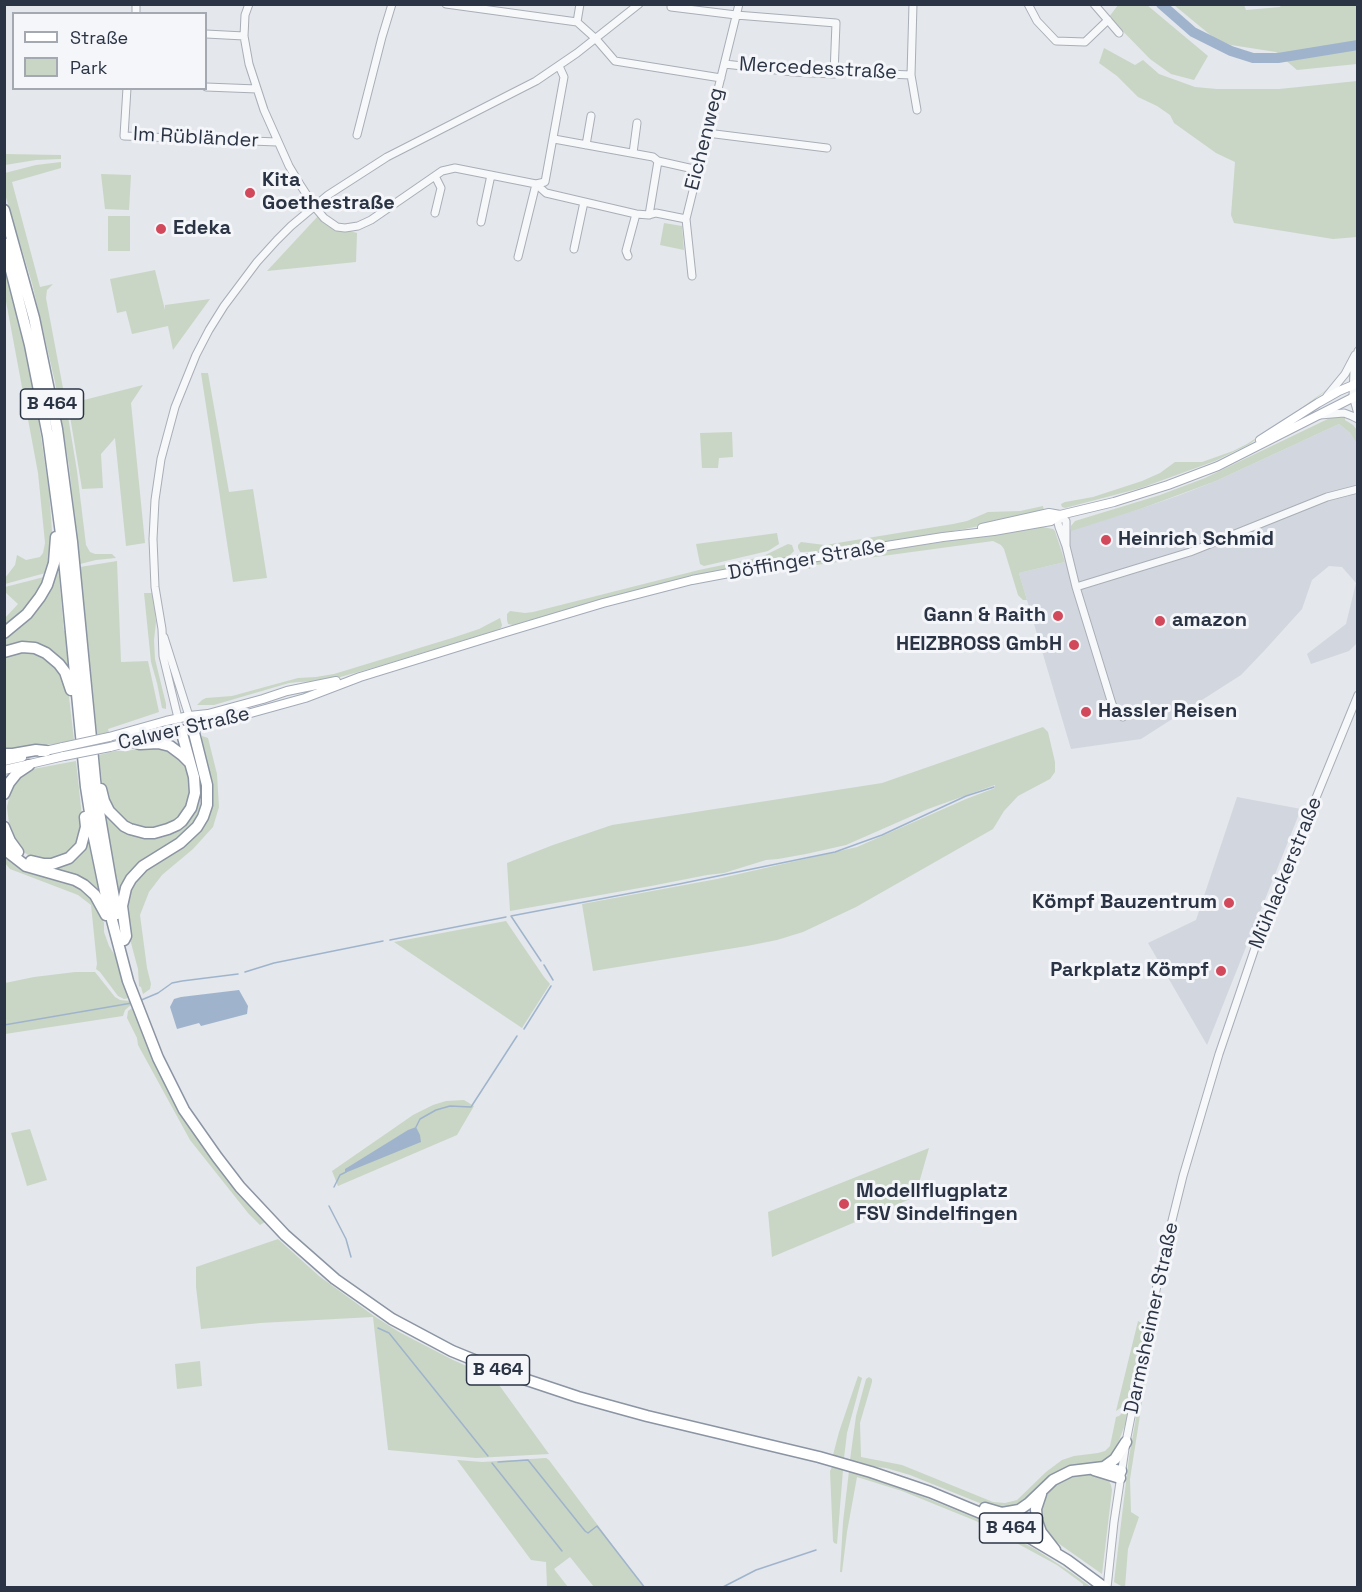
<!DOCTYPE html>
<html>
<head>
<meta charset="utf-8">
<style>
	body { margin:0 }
	#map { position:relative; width:1362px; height:1592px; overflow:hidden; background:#e4e7ec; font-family:"Space Grotesk",sans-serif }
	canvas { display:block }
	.frame { position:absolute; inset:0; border:6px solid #2b3445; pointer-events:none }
	.legend { position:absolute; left:12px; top:12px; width:195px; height:78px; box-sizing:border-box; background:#f4f6f9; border:2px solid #a4a8b1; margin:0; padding:8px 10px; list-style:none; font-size:18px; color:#2b3445 }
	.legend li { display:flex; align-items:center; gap:12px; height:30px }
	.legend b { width:30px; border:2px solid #a4a8b1 }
</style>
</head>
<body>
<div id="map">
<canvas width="1362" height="1592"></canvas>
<div class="frame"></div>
<ul class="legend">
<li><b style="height:8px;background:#fff"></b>Straße</li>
<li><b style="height:16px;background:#c9d6c5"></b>Park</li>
</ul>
</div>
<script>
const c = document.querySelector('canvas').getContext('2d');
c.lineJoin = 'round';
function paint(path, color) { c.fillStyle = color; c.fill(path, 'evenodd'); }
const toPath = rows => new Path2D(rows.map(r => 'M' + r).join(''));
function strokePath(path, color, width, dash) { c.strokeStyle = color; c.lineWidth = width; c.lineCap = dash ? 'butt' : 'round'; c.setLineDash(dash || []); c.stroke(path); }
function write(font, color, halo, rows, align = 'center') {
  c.font = font + ' "Space Grotesk",sans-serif'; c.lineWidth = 6; c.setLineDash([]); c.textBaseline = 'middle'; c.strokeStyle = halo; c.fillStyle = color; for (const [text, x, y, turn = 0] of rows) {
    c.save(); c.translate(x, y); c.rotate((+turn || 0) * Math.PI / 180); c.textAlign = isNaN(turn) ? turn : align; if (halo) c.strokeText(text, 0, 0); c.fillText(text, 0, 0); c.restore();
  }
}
paint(toPath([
	[1339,424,1350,433,1357,444,1357,643,1349,651,1311,664,1307,654,1346,624,1356,583,1342,567,1329,566,1312,580,1302,609,1264,651,1241,675,1141,739,1071,749,1019,573,1065,562,1057,534,1143,508,1180,495,1216,481],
	[1237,797,1301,809,1207,1045,1148,943,1196,920]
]), '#d2d6de');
paint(toPath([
	[1118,5,1147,5,1208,56,1194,80,1171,74,1150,59,1109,17],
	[1174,5,1244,5,1246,10,1280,7,1281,5,1357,5,1357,64,1297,70,1276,52,1231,45,1214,38],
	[1104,48,1135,65,1143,60,1159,74,1195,87,1217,89,1279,89,1357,81,1357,237,1333,239,1234,223,1231,215,1235,162,1216,153,1174,123,1170,115,1157,106,1138,97,1117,76,1099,63],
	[5,154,61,155,61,159,36,160,5,165],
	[61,162,61,168,12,182,40,287,53,284,47,290,46,298,66,404,77,471,86,545,90,552,95,554,112,554,116,558,96,560,80,564,69,466,55,382,32,283,4,191,5,173,36,165],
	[101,174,131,175,129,210,105,209],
	[319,215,335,227,357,233,356,262,267,271],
	[108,216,130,216,130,251,108,251],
	[664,223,682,226,684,250,660,245],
	[4,266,24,343,37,410,49,491,53,544,49,572,5,584,5,578,15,565,17,555,26,560,40,557,43,553,45,543,38,473,5,296],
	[155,270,165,310,165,305,210,299,173,350,168,326,132,334,126,311,117,313,110,279],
	[201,373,208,373,229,492,253,489,267,578,233,582],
	[143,385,131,403,145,543,126,546,115,438,101,454,103,488,82,489,68,404],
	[1333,385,1301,410,1263,435,1248,445,1215,461,1141,488,1065,508,1062,507,1061,504,1065,502,1093,497,1142,481,1160,473,1175,462,1202,462,1233,451,1247,444,1300,409],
	[1345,416,1345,420,1353,425,1357,430,1357,444,1350,433,1339,424,1216,481,1143,508,1071,531,1071,526,1075,521,1160,495,1205,478,1332,417],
	[732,432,733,457,719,458,718,468,702,468,700,433],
	[1043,506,1044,512,965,529,827,551,803,552,800,552,798,548,798,545,801,542,825,545,953,524,967,521,988,512,1020,511],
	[1043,527,1053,529,1055,531,1065,562,1019,573,1027,600,1023,600,1018,595,1004,549,1001,545,993,541,816,565,809,569,806,564,810,562,860,554],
	[777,533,779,544,768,551,704,566,700,564,696,544],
	[788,544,792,545,794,551,789,556,783,558,664,583,608,598,513,625,508,624,507,620,507,614,510,611,525,613,533,612,699,570,761,557],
	[117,561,121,662,148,661,159,712,108,729,109,732,97,735,80,567],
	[58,566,64,631,65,631,69,671,54,656,5,649,4,637],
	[48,576,37,596,5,630,5,618,18,604,5,592,5,587],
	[144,593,153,593,156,622,154,640,155,659,166,704,166,709,162,708,157,683,151,662],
	[500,618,502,625,501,628,494,631,376,667,326,681,299,682,289,683,214,705,197,705,202,700,206,698,232,696,298,678,316,677,334,674,452,638,479,629],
	[12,652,34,652,56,664,68,688,74,740,55,744,34,746,5,752,4,656],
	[1043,727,1048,732,1055,762,1055,772,1050,779,1018,796,1004,811,993,829,856,907,803,932,777,940,747,946,593,971,582,904,717,879,857,847,966,799,995,788,995,785,928,809,846,845,806,854,778,859,766,860,724,873,707,875,651,886,510,911,507,863,553,845,612,825,882,783],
	[202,736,208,738,217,774,219,807,213,827,193,849,162,875,149,892,140,915,147,968,151,984,150,989,143,994,141,987,139,986,138,969,127,928,127,895,142,871,194,836,201,831,207,822,212,802,213,788,202,744],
	[190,743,191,744,193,750,201,790,200,806,195,821,189,832,148,860,119,903,102,807,142,836,191,816],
	[149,746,173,750,187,766,190,777,191,798,182,817,151,831,124,822,108,802,102,781,99,755,115,751,126,751,144,748],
	[76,761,83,826,83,835,70,854,45,861,30,856,25,853,17,844,10,832,7,807,11,789,17,780,33,769],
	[88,841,100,896,22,860,22,859,44,867],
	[4,852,81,888,98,906,104,923,104,932,109,946,116,957,129,998,124,999,118,996,100,972,96,969,97,964,91,905,78,895,10,869,5,863],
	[506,921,544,977,550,984,522,1028,394,942],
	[75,972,95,972,115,997,120,1000,130,1001,131,1005,125,1010,123,1016,5,1034,5,983,34,977],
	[132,1008,172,1100,183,1117,223,1173,240,1195,265,1222,260,1225,248,1213,190,1140,138,1045,137,1038,127,1018,128,1011],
	[464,1100,474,1106,457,1135,338,1186,332,1171,413,1115,433,1105,446,1101],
	[30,1129,47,1180,27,1186,11,1133],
	[929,1148,915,1197,772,1257,768,1212],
	[278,1239,319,1276,374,1316,399,1332,453,1360,494,1378,549,1454,476,1458,388,1450,373,1317,260,1323,201,1329,196,1287,196,1267],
	[1138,1321,1145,1325,1129,1402,1116,1411],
	[1151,1334,1154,1335,1144,1390,1130,1479,1131,1512,1139,1517,1128,1549,1125,1587,1123,1587,1114,1582,1129,1457],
	[200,1361,202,1386,177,1389,175,1364],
	[858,1376,862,1378,847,1433,844,1458,833,1455,839,1432],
	[869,1377,872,1379,872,1382,860,1423,861,1457,902,1465,993,1502,1005,1503,1017,1500,1046,1472,1062,1460,1074,1456,1098,1453,1105,1451,1110,1446,1116,1417,1119,1416,1123,1412,1127,1413,1128,1417,1120,1438,1114,1452,1109,1459,1099,1464,1076,1465,1058,1471,1049,1476,1027,1500,1009,1510,987,1506,910,1475,886,1468,877,1467,850,1460,856,1416,866,1379],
	[546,1458,549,1460,644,1587,594,1587,570,1557,554,1569,568,1587,547,1587,546,1562,531,1560,457,1460,482,1462],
	[832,1467,843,1470,837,1544,834,1543,833,1541,830,1471],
	[849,1471,914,1493,978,1519,1035,1549,1072,1573,1091,1587,1083,1587,1083,1584,1057,1565,976,1521,902,1491,857,1477,847,1532,842,1572,840,1572,843,1522],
	[1090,1474,1108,1479,1111,1485,1112,1490,1102,1574,1048,1536,1042,1526,1041,1504,1048,1490,1067,1476]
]), '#c9d6c5');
paint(toPath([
	[239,990,248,1006,247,1014,201,1026,199,1023,177,1029,170,1007,174,999,181,997],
	[416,1127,420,1135,421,1142,345,1173,345,1169,408,1130]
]), '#9fb4cc');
strokePath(toPath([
	[390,940,506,917],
	[541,961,511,916,679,884,835,852,882,835,966,796,994,787],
	[544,965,553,980],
	[245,972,274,963,383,941],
	[139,1001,158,993,172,983,182,981,238,974],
	[4,1025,132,1003],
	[524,1029,551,986],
	[416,1127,420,1119,436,1110,450,1106,471,1107,517,1036],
	[334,1187,340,1175,346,1172],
	[329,1206,346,1239,351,1257],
	[378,1328,389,1333,488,1456],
	[498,1462,528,1460,585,1531,588,1533,597,1526,645,1588],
	[492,1463,562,1551],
	[721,1588,756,1570,816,1550]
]), '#9fb4cc', 1.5);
strokePath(toPath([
	[1161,4,1193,32,1231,51,1253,58,1278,58,1358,45]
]), '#9fb4cc', 10);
const minor = toPath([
	[249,4,245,15,244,36,249,64,264,110,289,166,301,186,314,206,324,218,337,227,345,228,358,226,371,220,442,171,455,168,536,184,546,193,636,214,649,215,656,213,686,219],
	[446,4,577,22,596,39,615,61,721,78],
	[913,4,911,75,917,110],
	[1028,4,1037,21,1056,41,1085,42,1108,20],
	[1094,4,1119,33],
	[671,7,736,15,836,23,834,74],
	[136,14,136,4],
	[577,22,580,4],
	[206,34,244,36],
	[725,64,793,72,834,74,839,72,911,75],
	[206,87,257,89],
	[127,88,124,136,277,142],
	[707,133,827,148],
	[357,135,382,37,392,4],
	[554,139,653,157,658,161,698,170],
	[586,145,591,116],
	[633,153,637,123],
	[435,176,441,188,435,213],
	[649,215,658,161],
	[481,222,491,175],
	[574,249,584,202],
	[628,256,626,251,636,214],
	[518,257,536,184,545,182,564,77,559,66],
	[692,276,686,219,739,4],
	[1358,351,1354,371,1353,396,1358,414],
	[1327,396,1345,374,1355,355],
	[1320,415,1344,413,1352,416,1358,419],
	[1060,515,1058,523,1059,527,1066,546,1076,587,1112,704,1115,710,1123,717],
	[1060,515,1066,521,1066,546],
	[1076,587,1190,552,1327,497,1358,489],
	[164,637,189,716],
	[178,718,163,656,162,629,155,587,153,539,155,500,161,459,175,407,196,355,209,330,224,306,257,262,277,240,291,226,328,195,387,157,536,81,577,53,639,4],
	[1107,1588,1114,1522,1126,1442,1161,1265,1183,1176,1219,1054,1257,942,1358,695]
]);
const major = toPath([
	[1260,440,1318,403,1339,391,1358,383],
	[982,528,1049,513,1060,515],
	[109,737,166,721,189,716,208,714,263,699,287,691,336,681],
	[110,747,173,731,193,729,305,698,360,677,506,632,603,603,692,580,798,560,943,537,994,531,1051,521,1060,515,1114,502,1168,485,1218,466,1358,395],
	[41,752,63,747],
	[4,761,22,757],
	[4,770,64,756]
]);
const highway = toPath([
	[4,210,34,318,57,429,72,542,97,800,110,876,117,914],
	[4,243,30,345,48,436,63,549,86,787,94,838,107,901,128,981,158,1058,184,1110,217,1157,240,1187,285,1235,335,1279,392,1319,452,1351,506,1373,578,1397,647,1416,819,1457,871,1472,930,1492,983,1514,1020,1532,1067,1560,1105,1588],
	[4,633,27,614,40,597,47,585,54,563,56,537],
	[4,652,22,647,35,648,46,653,59,664,65,672,71,690],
	[131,741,140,744,158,743,170,746,182,755,190,763],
	[4,754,13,754,36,750,46,751],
	[101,789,104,801,109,811,124,826,130,829,145,833,154,833,168,829,177,825,182,821,191,808,195,793,194,777,181,730],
	[4,794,9,783,17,773,29,765],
	[4,827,10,841,18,852],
	[4,846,8,852,26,866,75,880,84,885,95,895,106,915],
	[31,861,44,864,52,864,69,858,81,846,86,827,85,817],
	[124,940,126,936,122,906,126,888,131,879,143,866,180,843,197,827,203,817,207,805,207,785,193,729],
	[1104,1467,1115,1459,1126,1442],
	[1094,1470,1120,1478],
	[1041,1494,1036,1509,1037,1521,1041,1532,1055,1550],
	[985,1508,1002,1513,1019,1510,1029,1503,1053,1480,1071,1471,1104,1467,1121,1471]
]);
strokePath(minor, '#a9aeb7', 9);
strokePath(major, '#a3abb8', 10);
strokePath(highway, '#8b94a3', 13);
strokePath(minor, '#f7f8fa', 7);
strokePath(major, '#fff', 8);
strokePath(highway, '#fff', 10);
const majorBridge = toPath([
	[63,747,109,737],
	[64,756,110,747]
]);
strokePath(majorBridge, '#a3abb8', 10, []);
strokePath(majorBridge, '#fff', 8);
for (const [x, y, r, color] of [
	[250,193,6,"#d1495b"],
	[161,229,6,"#d1495b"],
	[1106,540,6,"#d1495b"],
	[1058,616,6,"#d1495b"],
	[1160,621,6,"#d1495b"],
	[1074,645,6,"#d1495b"],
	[1086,712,6,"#d1495b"],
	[1229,903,6,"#d1495b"],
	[1221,971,6,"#d1495b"],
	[844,1204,6,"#d1495b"]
]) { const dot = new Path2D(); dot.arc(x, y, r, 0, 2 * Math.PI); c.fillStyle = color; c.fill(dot); strokePath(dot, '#f4f6f9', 2); }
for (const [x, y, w] of [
	[52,404,63],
	[498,1370,63],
	[1011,1528,63]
]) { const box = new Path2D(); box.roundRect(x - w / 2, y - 15, w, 30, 4.5); c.fillStyle = '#f4f6f9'; c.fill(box); strokePath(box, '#2b3445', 1.5); }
write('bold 18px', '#2b3445', null, [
	["B 464",52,404],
	["B 464",498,1370],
	["B 464",1011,1528]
]);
write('20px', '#2b3445', '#f4f6f9', [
	["Mercedesstraße",818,69,3],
	["Im Rübländer",196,138,3],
	["Eichenweg",705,139,-76],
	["Döffinger Straße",807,560,-10],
	["Calwer Straße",184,729,-13],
	["Mühlackerstraße",1286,873,-68],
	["Darmsheimer Straße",1152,1318,-78]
]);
write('bold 20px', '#2b3445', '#f4f6f9', [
	["Kita",262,181],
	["Goethestraße",262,204],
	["Edeka",173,229],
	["Heinrich Schmid",1118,540],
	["Gann & Raith",1046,616,"right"],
	["amazon",1172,621],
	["HEIZBROSS GmbH",1062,645,"right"],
	["Hassler Reisen",1098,712],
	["Kömpf Bauzentrum",1217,903,"right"],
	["Parkplatz Kömpf",1209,971,"right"],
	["Modellflugplatz",856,1192],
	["FSV Sindelfingen",856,1215]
], 'left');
</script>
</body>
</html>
